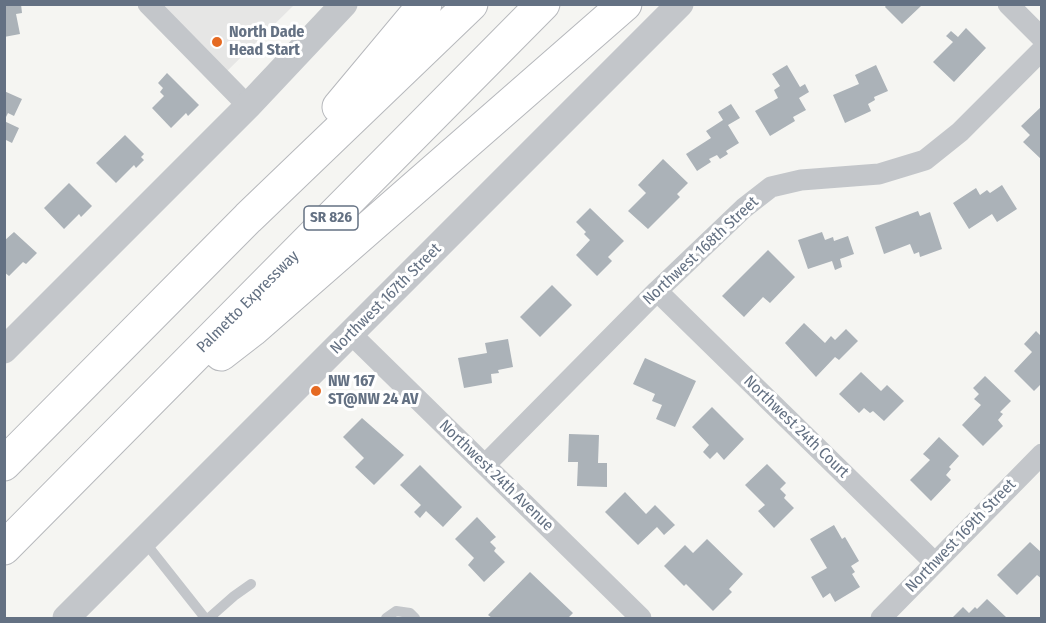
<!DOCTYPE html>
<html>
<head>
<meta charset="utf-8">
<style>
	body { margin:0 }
	#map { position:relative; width:1046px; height:623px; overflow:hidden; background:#f5f5f2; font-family:"Fira Sans Condensed",sans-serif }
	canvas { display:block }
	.frame { position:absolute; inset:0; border:6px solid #647183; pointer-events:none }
</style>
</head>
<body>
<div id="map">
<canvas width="1046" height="623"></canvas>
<div class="frame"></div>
</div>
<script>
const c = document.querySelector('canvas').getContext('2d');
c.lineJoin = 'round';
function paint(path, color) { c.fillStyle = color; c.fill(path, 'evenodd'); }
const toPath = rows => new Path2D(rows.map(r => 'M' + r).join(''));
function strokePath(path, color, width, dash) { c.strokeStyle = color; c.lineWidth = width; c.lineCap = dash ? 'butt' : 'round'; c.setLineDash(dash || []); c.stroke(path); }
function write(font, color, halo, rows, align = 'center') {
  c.font = font + ' "Fira Sans Condensed",sans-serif'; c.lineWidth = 6; c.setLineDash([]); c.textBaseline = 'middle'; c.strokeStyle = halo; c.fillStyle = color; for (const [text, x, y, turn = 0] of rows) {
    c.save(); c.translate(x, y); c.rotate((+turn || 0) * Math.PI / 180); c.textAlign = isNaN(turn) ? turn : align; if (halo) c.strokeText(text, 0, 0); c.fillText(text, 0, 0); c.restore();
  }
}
paint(toPath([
	[139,5,294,5,218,80]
]), '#e6e6e5');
paint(toPath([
	[4,4,21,4,22,13,16,14,20,34,4,37],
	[887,4,920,4,921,6,902,24,885,7],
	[966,28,986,48,954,82,933,62,953,42,946,36,951,31,958,37],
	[787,65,800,87,805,84,809,92,799,98,806,110,793,117,795,121,770,136,755,111,778,98,774,90,780,86,772,74],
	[876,65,888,91,874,97,875,100,868,104,871,111,845,123,833,95,859,84,855,75],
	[167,73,199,105,188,116,186,113,171,128,152,108,164,96,160,92,163,88,158,83],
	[4,91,22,99,14,116,8,113,4,121],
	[731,104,740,118,728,125,739,143,726,151,728,154,720,159,717,155,709,159,711,162,697,171,686,154,711,138,706,131,723,120,718,112],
	[1042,106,1042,160,1023,142,1030,135,1021,126],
	[4,121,19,128,12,143,4,139],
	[125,135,144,154,141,157,144,160,136,168,134,165,116,183,96,163],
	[663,159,688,183,677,194,680,197,648,229,628,211,646,193,638,185],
	[69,183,92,206,81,217,79,214,64,229,44,208],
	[1002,185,1017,209,997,222,992,214,969,229,953,203,976,188,980,195,987,190,990,193],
	[590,208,624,241,608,257,612,261,597,276,576,255,590,240,584,234,586,232,576,222],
	[918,211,920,216,930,212,942,249,920,257,919,252,914,254,910,244,884,254,875,227],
	[14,232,37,253,26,264,23,262,9,276,4,272,4,241],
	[822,232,825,240,833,237,834,241,848,236,854,254,840,259,842,267,835,270,832,261,808,269,798,240],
	[768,250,795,277,770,303,763,297,744,317,722,296],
	[552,285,572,305,540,337,520,317],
	[804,323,825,343,831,336,835,340,846,329,858,341,839,360,835,357,816,377,785,343],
	[1036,331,1042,337,1042,383,1034,391,1014,371,1032,352,1024,344],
	[508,339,513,367,498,370,499,373,491,374,492,383,464,388,458,358,487,353,485,343],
	[645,358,696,381,675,427,656,419,662,405,652,401,655,394,633,384],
	[861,372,881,391,887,385,904,401,884,421,873,411,870,413,864,408,859,413,839,394],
	[985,376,1011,401,1000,412,1003,414,998,420,1003,426,983,446,962,425,981,405,974,399,979,394,973,388],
	[712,407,744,439,724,460,717,452,710,459,703,452,709,445,692,427],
	[362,418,404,455,374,485,355,467,364,458,343,437],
	[569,434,599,435,598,463,607,463,607,487,577,486,578,462,568,462],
	[939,437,959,456,949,467,951,469,946,475,951,480,931,501,910,480,930,460,923,454],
	[767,464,786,483,780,489,786,495,784,498,794,508,774,528,758,511,765,505,745,485],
	[420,465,462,507,443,527,426,511,420,518,414,512,421,505,400,485],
	[625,492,646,514,655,505,675,525,664,535,657,527,638,545,605,512],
	[477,517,496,537,490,542,496,548,494,551,505,562,484,582,468,565,474,558,455,539],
	[834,525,842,539,845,537,859,561,851,566,855,572,852,574,860,587,835,602,830,593,823,598,811,577,827,568,810,539],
	[707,539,743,574,729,589,732,592,713,611,686,584,684,586,664,566,685,545,693,553],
	[1030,542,1042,553,1042,579,1037,575,1017,595,997,575],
	[530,572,573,613,568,618,492,618,488,615],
	[987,599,1007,618,952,618,963,607,969,613,975,607,977,609]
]), '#abb2b8');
const motorway = toPath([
	[339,107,425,4],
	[221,354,252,330,625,4],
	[4,464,248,218,471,4],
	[4,548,543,4]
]);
strokePath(motorway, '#b6b8bc', 35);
strokePath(toPath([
	[144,541,205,618],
	[209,618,234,596,251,584],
	[386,618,396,611,410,613,415,618]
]), '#c3c6ca', 10);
strokePath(toPath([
	[148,4,248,106],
	[1008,4,1042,38],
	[657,291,935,563],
	[351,334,641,618],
	[485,465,657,291,744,208,771,187,801,180,879,174,925,160,960,132,1042,50],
	[881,618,1042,454]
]), '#c3c6ca', 21);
strokePath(toPath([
	[4,350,248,106,344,4],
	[66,618,680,4]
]), '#c3c6ca', 27);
strokePath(motorway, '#fff', 33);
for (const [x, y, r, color] of [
	[217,42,6,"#e56a22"],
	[316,391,6,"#e56a22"]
]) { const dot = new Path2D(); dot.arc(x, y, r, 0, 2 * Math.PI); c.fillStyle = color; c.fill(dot); strokePath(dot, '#fff', 2); }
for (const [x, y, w] of [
	[331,218,54]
]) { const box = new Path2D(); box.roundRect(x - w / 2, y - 12, w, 24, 4.5); c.fillStyle = '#fff'; c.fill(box); strokePath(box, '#647183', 1.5); }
write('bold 15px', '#647183', null, [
	["SR 826",331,218]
]);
write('bold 16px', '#647183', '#fff', [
	["North Dade",229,33],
	["Head Start",229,51],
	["NW 167",328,382],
	["ST@NW 24 AV",328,400]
], 'left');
write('16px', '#647183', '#fff', [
	["Northwest 168th Street",701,251,-43],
	["Northwest 167th Street",386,299,-45],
	["Palmetto Expressway",248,302,-45],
	["Northwest 24th Court",796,427,44],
	["Northwest 24th Avenue",496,476,44],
	["Northwest 169th Street",961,536,-46]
]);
</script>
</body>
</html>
